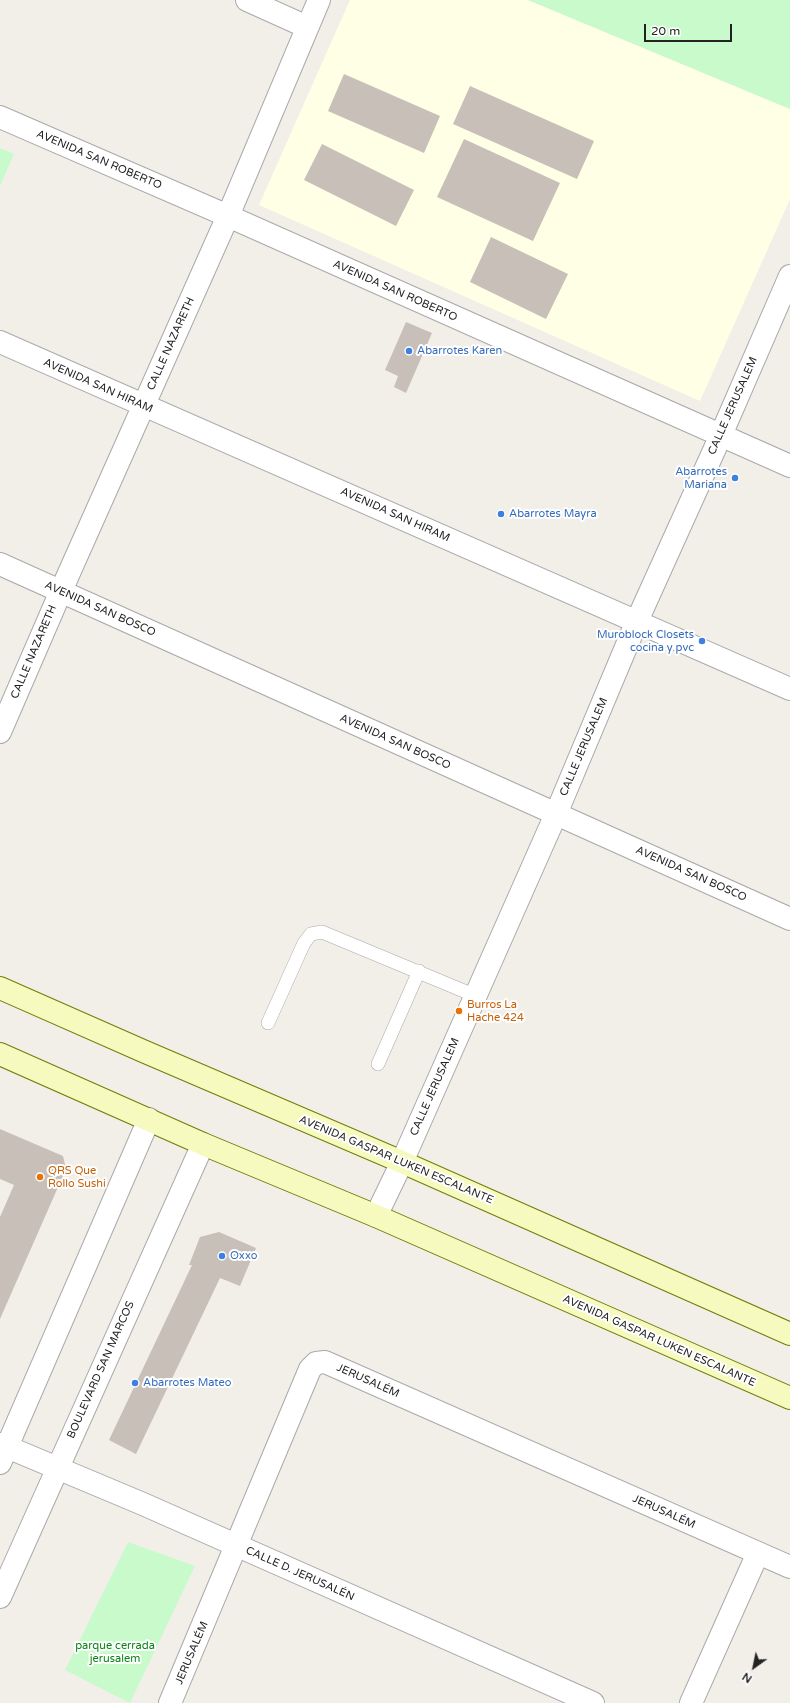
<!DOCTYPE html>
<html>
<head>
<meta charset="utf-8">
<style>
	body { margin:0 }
	#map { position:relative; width:790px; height:1703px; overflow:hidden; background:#f2efe9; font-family:"Varela Round",sans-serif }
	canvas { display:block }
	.north { position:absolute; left:734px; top:1647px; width:40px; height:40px; -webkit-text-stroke:3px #fff; paint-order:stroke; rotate:213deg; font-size:11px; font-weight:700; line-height:16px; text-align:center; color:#222 }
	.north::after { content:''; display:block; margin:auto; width:14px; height:18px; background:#222; clip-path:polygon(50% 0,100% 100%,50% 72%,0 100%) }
	.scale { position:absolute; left:644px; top:24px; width:88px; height:18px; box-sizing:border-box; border:2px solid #222; border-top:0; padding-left:5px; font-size:12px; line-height:14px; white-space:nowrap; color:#222; -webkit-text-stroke:3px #fff; paint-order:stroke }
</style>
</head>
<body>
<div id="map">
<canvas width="790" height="1703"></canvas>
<div class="north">N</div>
<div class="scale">20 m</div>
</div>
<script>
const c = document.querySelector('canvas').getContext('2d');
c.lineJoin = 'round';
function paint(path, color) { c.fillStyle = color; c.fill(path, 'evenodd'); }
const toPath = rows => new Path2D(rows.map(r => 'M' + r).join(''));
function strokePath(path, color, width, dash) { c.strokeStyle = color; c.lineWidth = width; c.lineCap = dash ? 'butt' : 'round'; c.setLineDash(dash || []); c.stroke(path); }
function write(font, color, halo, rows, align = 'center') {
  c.font = font + ' "Varela Round",sans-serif'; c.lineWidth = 4; c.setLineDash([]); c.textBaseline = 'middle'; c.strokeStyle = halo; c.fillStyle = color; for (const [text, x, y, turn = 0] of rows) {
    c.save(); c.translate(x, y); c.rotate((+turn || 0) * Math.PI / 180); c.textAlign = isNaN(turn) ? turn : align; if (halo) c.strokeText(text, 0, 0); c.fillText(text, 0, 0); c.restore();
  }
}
paint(toPath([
	[350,0,528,0,790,109,790,199,700,401,259,205]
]), '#ffffe5');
paint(toPath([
	[528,0,790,0,790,109],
	[0,148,14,154,0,186],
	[128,1542,195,1566,130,1703,65,1670]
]), '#c8facc');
paint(toPath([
	[344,74,440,116,424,153,328,111],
	[470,86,594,141,577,179,453,124],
	[464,139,560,183,533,241,437,197],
	[322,144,414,190,396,226,304,180],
	[491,237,568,274,546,319,470,282],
	[406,322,432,333,406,393,394,387,398,376,385,370],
	[0,1129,63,1156,66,1169,0,1319,0,1217,14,1185,0,1179],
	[219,1232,256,1248,240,1286,220,1278,136,1454,109,1440,192,1265,189,1265,200,1237]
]), '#c7bfb8');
const lane = toPath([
	[268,1023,304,943,311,934,322,932,476,996],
	[378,1064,419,971]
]);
const street = toPath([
	[247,0,307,27],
	[0,117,228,216,790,466],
	[0,342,790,689],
	[0,564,790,919],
	[0,732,61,591,228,216,319,0],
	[376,1216,402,1162,556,814,637,621,721,435,790,276],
	[0,1444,143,1504,593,1703],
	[0,1463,149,1119],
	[0,1597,203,1144],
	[170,1703,310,1369,316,1363,325,1362,790,1567],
	[691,1703,758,1553]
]);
const secondary = toPath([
	[0,988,143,1051,402,1162,790,1334],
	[0,1054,203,1144,376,1216,790,1398]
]);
strokePath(lane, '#a9a9a9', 14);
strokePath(street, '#a9a9a9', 24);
strokePath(secondary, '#707d05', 24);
strokePath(lane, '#fff', 13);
strokePath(street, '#fff', 22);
strokePath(secondary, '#f7fabf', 22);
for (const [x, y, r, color] of [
	[409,351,4,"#3f7fe0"],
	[735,478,4,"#3f7fe0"],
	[501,514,4,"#3f7fe0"],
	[702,641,4,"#3f7fe0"],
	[459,1011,4,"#e8710a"],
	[40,1177,4,"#e8710a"],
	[222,1256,4,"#3f7fe0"],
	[135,1383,4,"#3f7fe0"]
]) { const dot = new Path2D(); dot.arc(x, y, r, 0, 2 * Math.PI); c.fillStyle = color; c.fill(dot); strokePath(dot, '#fff', 1.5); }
write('11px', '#222', '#fff', [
	["AVENIDA SAN ROBERTO",99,160,23],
	["AVENIDA SAN ROBERTO",395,291,24],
	["CALLE NAZARETH",171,344,-66],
	["AVENIDA SAN HIRAM",98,386,24],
	["CALLE JERUSALEM",733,406,-66],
	["AVENIDA SAN HIRAM",395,515,24],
	["AVENIDA SAN BOSCO",100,609,24],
	["CALLE NAZARETH",34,652,-67],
	["AVENIDA SAN BOSCO",395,742,24],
	["CALLE JERUSALEM",584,747,-67],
	["AVENIDA SAN BOSCO",691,874,24],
	["CALLE JERUSALEM",435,1087,-66],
	["AVENIDA GASPAR LUKEN ESCALANTE",396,1160,23],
	["AVENIDA GASPAR LUKEN ESCALANTE",659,1341,24],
	["BOULEVARD SAN MARCOS",101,1370,-66],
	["JERUSALÉM",368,1381,24],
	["JERUSALÉM",664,1512,24],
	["CALLE D. JERUSALÉN",300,1574,24],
	["JERUSALÉM",192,1653,-67]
]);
write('11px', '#366cbe', '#fff', [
	["Abarrotes Karen",417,351],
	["Abarrotes",727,472,"right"],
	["Mariana",727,485,"right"],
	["Abarrotes Mayra",509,514],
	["Muroblock Closets",694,635,"right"],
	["cocina y pvc",694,648,"right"],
	["Oxxo",230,1256],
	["Abarrotes Mateo",143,1383]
], 'left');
write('11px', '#c56008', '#fff', [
	["Burros La",467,1005],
	["Hache 424",467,1018],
	["QRS Que",48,1171],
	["Rollo Sushi",48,1184]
], 'left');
write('11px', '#0c8416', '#fff', [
	["parque cerrada",115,1646],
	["jerusalem",115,1659]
]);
</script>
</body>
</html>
